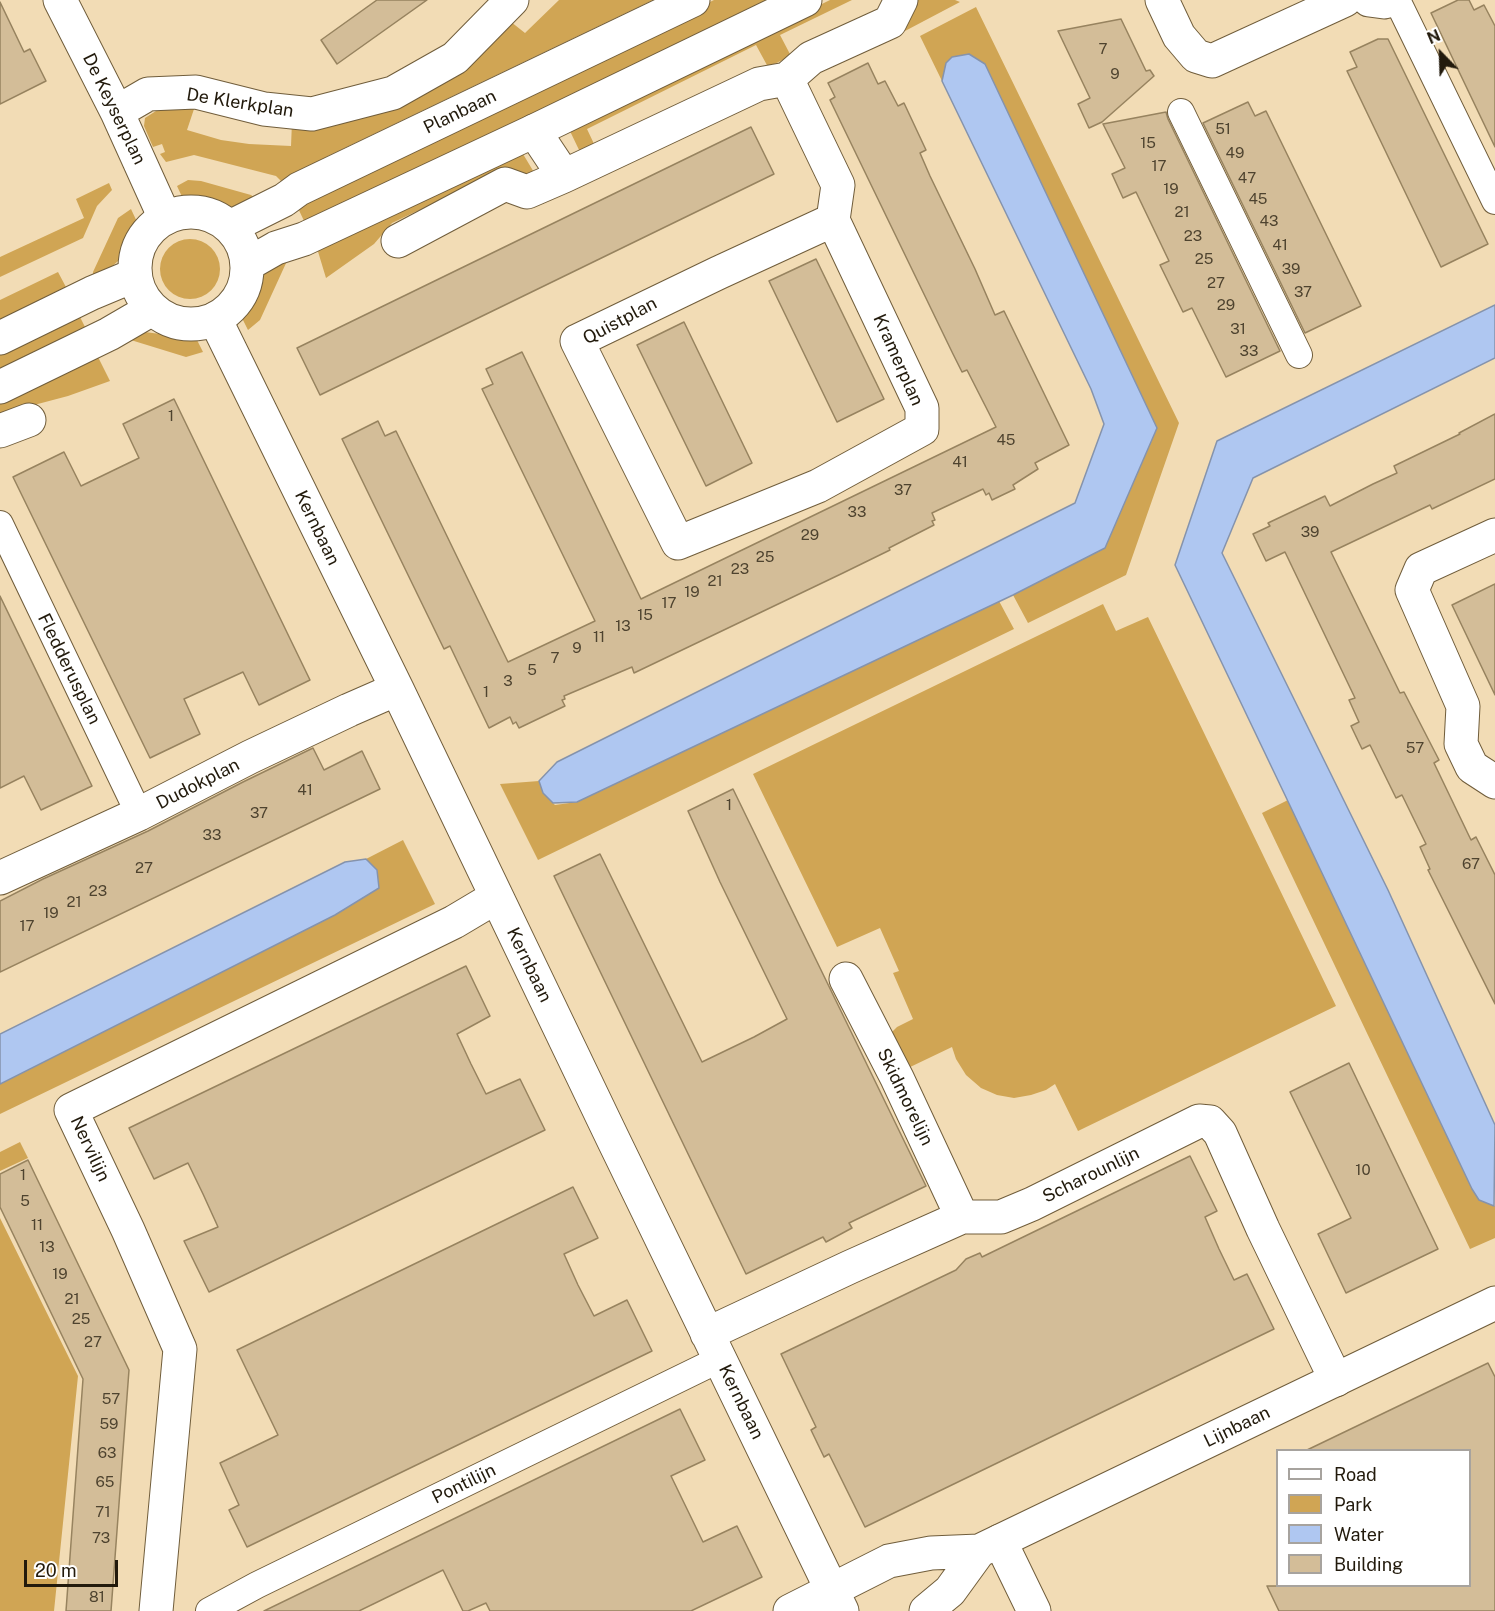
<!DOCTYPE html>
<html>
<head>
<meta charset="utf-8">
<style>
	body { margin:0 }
	#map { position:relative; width:1495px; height:1611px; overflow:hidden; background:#f2dcb5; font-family:"Public Sans",sans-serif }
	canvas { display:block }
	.legend { position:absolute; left:1276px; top:1449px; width:195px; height:138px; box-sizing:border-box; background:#fff; border:2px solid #a7a39e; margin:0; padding:8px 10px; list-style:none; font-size:18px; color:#221a0c }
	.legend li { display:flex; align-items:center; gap:12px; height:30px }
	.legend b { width:30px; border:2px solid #a7a39e }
	.north { position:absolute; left:1411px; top:24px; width:60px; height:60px; -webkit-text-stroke:4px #fff; paint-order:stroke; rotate:337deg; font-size:16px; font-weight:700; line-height:24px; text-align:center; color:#221a0c }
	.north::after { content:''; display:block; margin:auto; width:21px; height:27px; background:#221a0c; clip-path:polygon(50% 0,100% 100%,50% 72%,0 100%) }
	.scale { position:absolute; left:24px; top:1560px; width:94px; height:27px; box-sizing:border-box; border:3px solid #221a0c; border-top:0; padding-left:8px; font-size:18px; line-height:21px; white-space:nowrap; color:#221a0c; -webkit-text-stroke:4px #fff; paint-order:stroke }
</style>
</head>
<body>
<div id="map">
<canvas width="1495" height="1611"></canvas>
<ul class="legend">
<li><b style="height:8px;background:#fff"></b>Road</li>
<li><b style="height:16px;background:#d0a554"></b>Park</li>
<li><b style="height:16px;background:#afc7f1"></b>Water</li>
<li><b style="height:16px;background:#d3bd98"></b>Building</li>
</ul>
<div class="north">N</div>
<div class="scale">20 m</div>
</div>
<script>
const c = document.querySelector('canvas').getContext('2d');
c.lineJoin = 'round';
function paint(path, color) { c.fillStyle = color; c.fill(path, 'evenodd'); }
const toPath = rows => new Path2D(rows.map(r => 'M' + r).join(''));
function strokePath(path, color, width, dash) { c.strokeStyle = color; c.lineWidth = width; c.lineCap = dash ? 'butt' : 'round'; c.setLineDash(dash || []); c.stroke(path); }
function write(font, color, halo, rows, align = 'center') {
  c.font = font + ' "Public Sans",sans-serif'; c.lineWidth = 6; c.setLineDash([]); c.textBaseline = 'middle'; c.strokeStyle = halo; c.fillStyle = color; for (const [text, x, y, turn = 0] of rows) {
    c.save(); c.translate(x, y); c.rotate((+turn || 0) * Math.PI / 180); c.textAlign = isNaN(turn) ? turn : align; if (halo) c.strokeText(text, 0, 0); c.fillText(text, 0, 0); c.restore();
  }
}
paint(toPath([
	[559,0,653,0,328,156,284,184,276,176,194,155,166,162,160,154,165,152,162,144,153,147,144,126,145,118,156,111,154,104,175,103,194,109,187,130,221,140,249,144,291,146,292,122,333,120,506,18,525,33],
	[714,0,773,0,305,223,297,206,325,187],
	[830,0,852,0,780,35,791,56,768,67,756,45,587,129,595,146,580,152,569,129],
	[918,0,955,0,960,2,905,31,907,13],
	[976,7,1179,423,1126,575,1028,623,1013,595,1105,547,1157,428,946,63,942,81,920,36],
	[520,149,535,174,531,176,503,170,392,223,374,244,326,278,316,245],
	[188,180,201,181,251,195,259,201,237,207,211,205,196,201,184,201,177,186],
	[109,183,112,190,97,206,83,238,0,277,0,257,84,218,76,199],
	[131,209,138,224,125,243,118,261,103,275,93,280,93,272,118,218],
	'160 269a30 30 0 1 1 60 0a30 30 0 1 1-60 0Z',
	[287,261,260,320,248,330,241,316,262,273],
	[58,272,67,289,0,321,0,300],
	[77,311,87,331,0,374,0,348],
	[137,331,176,336,195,336,203,352,186,357,121,337],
	[96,353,110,381,68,396,0,414,0,400],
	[999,601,1014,629,538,860,500,784,539,781,543,793,555,805,577,802],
	[1103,604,1116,631,1148,617,1336,1006,1078,1131,1055,1084,1046,1090,1031,1095,1014,1098,997,1095,981,1088,966,1075,956,1059,952,1047,906,1069,889,1035,897,1027,913,1019,893,973,899,971,880,928,837,947,753,774],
	[1288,800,1472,1189,1479,1200,1495,1206,1495,1238,1470,1249,1262,813],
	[403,840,435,904,0,1114,0,1084,335,915,379,888,377,870,366,859],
	[20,1142,28,1158,0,1171,0,1152],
	[0,1218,78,1376,54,1611,0,1611]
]), '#d0a554');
const water = toPath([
	[969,54,985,64,1157,428,1105,548,1013,595,577,802,553,803,543,793,539,781,557,762,1075,503,1104,424,1091,389,942,81,946,63,952,57,969,54],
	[1495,305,1495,358,1253,478,1222,553,1388,890,1495,1125,1494,1206,1479,1200,1472,1189,1284,793,1175,565,1217,441,1495,305],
	[366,859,377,870,379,888,335,915,0,1084,0,1034,345,862,366,859]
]);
paint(water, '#afc7f1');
strokePath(water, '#8593ac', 1.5);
const building = toPath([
	[377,0,427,0,337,64,321,40,377,0],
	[1458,0,1469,0,1474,10,1484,5,1495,26,1495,147,1431,13,1458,0],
	[0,2,24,52,30,49,46,81,0,104,0,2],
	[1121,19,1146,71,1150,70,1154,76,1102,122,1089,128,1078,104,1090,98,1058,31,1121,19],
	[1378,39,1388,39,1488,244,1441,267,1347,71,1357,67,1350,52,1378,39],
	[868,63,878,84,885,81,898,106,904,103,926,150,920,153,930,176,975,269,995,315,1004,311,1069,445,1035,463,1038,469,1013,485,1015,489,992,500,989,493,986,495,983,489,932,513,935,520,932,521,934,525,889,548,890,550,843,573,634,673,632,667,564,696,565,699,562,700,565,706,519,728,516,722,513,724,510,717,489,728,450,646,444,649,342,439,378,421,385,436,396,431,508,662,595,621,482,389,493,384,486,369,522,352,641,599,996,427,967,370,962,372,953,354,830,100,835,97,828,83,868,63],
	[1248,102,1255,116,1266,111,1361,306,1305,333,1203,123,1248,102],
	[1166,112,1168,119,1280,351,1226,377,1192,308,1183,312,1160,265,1169,261,1136,192,1123,198,1112,174,1125,168,1103,124,1166,112],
	[751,127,774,174,320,395,297,348,751,127],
	[816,259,884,399,837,422,769,281,816,259],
	[684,322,752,463,706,486,637,345,684,322],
	[174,399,310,680,259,705,243,672,184,699,200,734,150,758,13,477,64,452,81,486,139,458,123,424,174,399],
	[1495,414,1495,479,1432,509,1430,505,1331,552,1400,693,1404,692,1439,760,1434,763,1471,840,1476,837,1495,875,1495,1004,1428,870,1430,869,1420,847,1426,844,1402,795,1396,798,1370,745,1362,749,1351,726,1359,722,1349,700,1355,698,1285,552,1266,561,1253,534,1270,526,1268,523,1325,496,1330,506,1373,484,1397,473,1394,466,1460,434,1459,433,1495,414],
	[1495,584,1495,695,1452,605,1495,584],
	[0,596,92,786,41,810,24,776,0,788,0,596],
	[313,748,324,770,362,751,380,789,0,972,0,901,43,879,148,831,243,782,313,748],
	[733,789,926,1186,849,1223,852,1228,826,1242,823,1237,746,1274,554,876,600,854,702,1062,754,1037,787,1019,720,882,688,811,733,789],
	[466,966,490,1016,457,1034,471,1064,486,1094,520,1079,545,1130,209,1292,184,1241,218,1227,203,1194,188,1163,154,1179,129,1128,466,966],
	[1349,1063,1438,1249,1346,1293,1318,1234,1351,1218,1290,1092,1349,1063],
	[1190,1156,1217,1211,1205,1217,1219,1249,1234,1280,1247,1274,1274,1329,865,1527,829,1454,824,1457,811,1430,816,1427,781,1354,956,1270,966,1259,980,1253,982,1257,1190,1156],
	[28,1160,129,1370,111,1611,66,1611,83,1379,0,1207,0,1174,28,1160],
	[573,1187,598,1238,564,1254,578,1285,594,1316,627,1300,652,1351,247,1547,229,1510,239,1505,220,1463,278,1435,237,1350,573,1187],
	[1488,1363,1495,1377,1495,1611,1279,1611,1267,1586,1470,1586,1470,1450,1307,1450,1488,1363],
	[680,1409,705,1460,671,1476,703,1542,737,1526,762,1577,737,1589,691,1611,490,1611,486,1603,468,1611,463,1611,443,1570,359,1611,264,1611,680,1409]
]);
paint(building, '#d3bd98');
strokePath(building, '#97835f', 1.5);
const pedestrian = toPath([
	[1397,0,1495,201],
	[1181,112,1299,355],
	[0,524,139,814],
	[209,1611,257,1585,720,1359]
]);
const minor = toPath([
	[60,0,117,112,165,218],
	[1162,0,1179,36,1196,56,1212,61,1345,0],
	[1369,0,1384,2,1392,0],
	[787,79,838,185,833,220,922,408,922,429,818,486,678,543,577,341,718,273,833,220],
	[117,112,148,94,196,92,264,109,312,114,393,93,455,58,512,0],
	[534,131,564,176,759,84,787,79,811,58,890,22,901,0],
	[398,241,505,184,527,192,564,176],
	[215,319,397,689,612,1137,842,1611],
	[0,431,29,420],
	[1495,535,1421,569,1412,590,1463,706,1461,744,1472,767,1495,782],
	[0,878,139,814,250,757,349,710,397,689],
	[846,979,897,1078,962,1217],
	[707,1334,850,1267,962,1217,1001,1217,1032,1204,1199,1121,1210,1122,1220,1133,1263,1229,1336,1380],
	[1000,1541,1034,1611],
	[156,1611,180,1349,128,1230,71,1110,454,922,496,897]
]);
const tertiary = toPath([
	'135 268a56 56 0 1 1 112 0a56 56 0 1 1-112 0Z',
	[230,227,284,200,299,189,693,0],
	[248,264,276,248,304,239,534,131,805,0],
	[0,338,92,293,135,275],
	[0,387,109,334,152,309],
	[790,1611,889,1561,931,1553,979,1551,1495,1303],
	[926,1611,950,1591,979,1551]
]);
strokePath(pedestrian, '#705d3b', 28);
strokePath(minor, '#705d3b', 35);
strokePath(tertiary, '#705d3b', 35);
strokePath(pedestrian, '#fff', 26);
strokePath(minor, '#fff', 33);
strokePath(tertiary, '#fff', 33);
write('15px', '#4e432f', null, [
	["7",1103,49],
	["9",1115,74],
	["51",1223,129],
	["15",1148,143],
	["49",1235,153],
	["17",1159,166],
	["47",1247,178],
	["19",1171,189],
	["45",1258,199],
	["21",1182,212],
	["43",1269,221],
	["23",1193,236],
	["41",1280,245],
	["25",1204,259],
	["39",1291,269],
	["27",1216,283],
	["37",1303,292],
	["29",1226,305],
	["31",1238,329],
	["33",1249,351],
	["1",171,416],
	["45",1006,440],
	["41",960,462],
	["37",903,490],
	["33",857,512],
	["39",1310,532],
	["29",810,535],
	["25",765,557],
	["23",740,569],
	["21",715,581],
	["19",692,592],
	["17",669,603],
	["15",645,615],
	["13",623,626],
	["11",599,637],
	["9",577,648],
	["7",555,658],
	["5",532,670],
	["3",508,681],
	["1",486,692],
	["57",1415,748],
	["41",305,790],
	["1",729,805],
	["37",259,813],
	["33",212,835],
	["67",1471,864],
	["27",144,868],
	["23",98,891],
	["21",74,902],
	["19",51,913],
	["17",27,926],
	["10",1363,1170],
	["1",23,1175],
	["5",25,1201],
	["11",37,1225],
	["13",47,1247],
	["19",60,1274],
	["21",72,1299],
	["25",81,1319],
	["27",93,1342],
	["57",111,1399],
	["59",109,1424],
	["63",107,1453],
	["65",105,1482],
	["71",103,1512],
	["73",101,1538],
	["81",97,1597]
]);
write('18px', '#221a0c', '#fff', [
	["De Klerkplan",240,103,9],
	["De Keyserplan",114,109,64],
	["Planbaan",460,112,-26],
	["Quistplan",620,321,-28],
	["Kramerplan",898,360,66],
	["Kernbaan",317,528,64],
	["Fledderusplan",69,669,64],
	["Dudokplan",198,784,-27],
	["Kernbaan",529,965,64],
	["Skidmorelijn",905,1097,64],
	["Nervilijn",90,1149,65],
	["Scharounlijn",1091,1175,-26],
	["Kernbaan",741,1402,64],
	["Lijnbaan",1237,1427,-26],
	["Pontilijn",464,1484,-26]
]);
</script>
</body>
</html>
